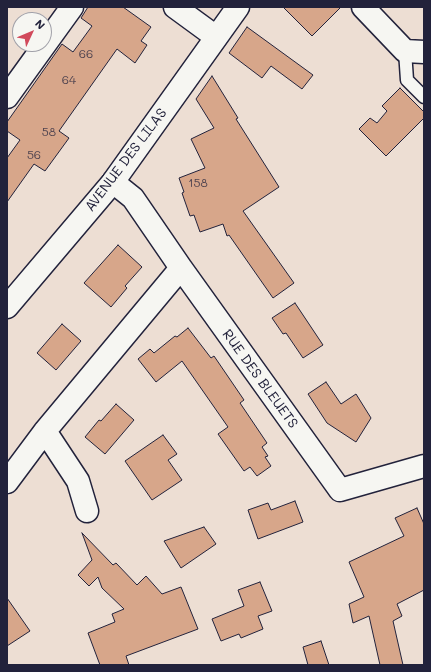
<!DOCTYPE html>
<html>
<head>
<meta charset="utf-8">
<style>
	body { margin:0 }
	#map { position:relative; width:431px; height:672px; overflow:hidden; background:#edded3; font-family:Mali,sans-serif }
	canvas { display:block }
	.frame { position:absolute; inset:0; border:8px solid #22223b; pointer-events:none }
	.north { position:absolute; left:12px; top:12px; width:40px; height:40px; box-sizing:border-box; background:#f6f6f2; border:1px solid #a1a1a9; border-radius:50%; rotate:46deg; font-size:11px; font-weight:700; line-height:16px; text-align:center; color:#22223b }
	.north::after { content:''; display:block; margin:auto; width:14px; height:18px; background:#d1495b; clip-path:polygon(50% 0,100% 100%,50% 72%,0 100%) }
</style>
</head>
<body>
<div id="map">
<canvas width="431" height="672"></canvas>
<div class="frame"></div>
<div class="north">N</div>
</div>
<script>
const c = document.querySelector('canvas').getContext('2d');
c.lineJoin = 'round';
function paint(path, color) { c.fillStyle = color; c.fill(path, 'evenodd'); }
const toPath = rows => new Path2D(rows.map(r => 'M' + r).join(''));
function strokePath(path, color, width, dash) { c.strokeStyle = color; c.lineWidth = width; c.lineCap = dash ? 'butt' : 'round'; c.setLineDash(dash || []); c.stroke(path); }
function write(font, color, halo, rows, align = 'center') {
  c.font = font + ' Mali,sans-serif'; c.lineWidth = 3.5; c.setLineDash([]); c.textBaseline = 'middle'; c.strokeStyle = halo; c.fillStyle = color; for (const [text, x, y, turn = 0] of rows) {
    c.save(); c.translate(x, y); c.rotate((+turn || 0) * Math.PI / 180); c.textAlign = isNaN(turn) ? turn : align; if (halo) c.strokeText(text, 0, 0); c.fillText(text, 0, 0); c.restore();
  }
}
const building = toPath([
	[88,7,123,7,151,27,141,41,147,45,135,63,117,49,59,131,69,138,45,171,34,164,7,202,7,158,20,140,7,131,7,122,62,44,73,52,92,26,81,18,88,7],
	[283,7,341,7,312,36,283,7],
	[247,27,313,75,302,89,271,66,262,78,229,53,247,27],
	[212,76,238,118,236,119,279,187,243,211,294,283,273,298,229,235,227,236,223,224,200,232,194,215,190,216,182,193,184,192,179,178,205,168,191,139,214,128,196,99,212,76],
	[400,88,424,112,424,118,386,156,359,129,370,118,377,123,387,111,382,106,400,88],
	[118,245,142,267,125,286,127,288,111,307,84,283,118,245],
	[295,303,323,345,303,358,286,333,283,334,272,318,295,303],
	[62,324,81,341,56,370,37,353,62,324],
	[188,328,211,358,214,356,244,400,240,403,267,443,262,447,268,456,265,457,271,466,257,476,250,467,244,471,218,434,228,427,182,361,156,382,138,359,150,349,154,353,175,336,177,337,188,328],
	[326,382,341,404,356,394,371,418,356,442,327,423,308,394,326,382],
	[116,404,134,420,105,454,85,437,99,420,101,421,116,404],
	[163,435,177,454,168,460,182,480,152,500,125,461,163,435],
	[295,501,303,522,258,539,248,510,268,503,271,510,295,501],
	[417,508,424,524,424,590,397,604,402,616,393,621,403,665,380,665,369,616,353,623,349,604,364,597,349,562,404,536,395,518,417,508],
	[204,527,216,544,181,568,164,541,204,527],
	[82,533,113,565,116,563,137,585,146,576,162,594,181,587,198,629,126,656,129,665,100,665,88,633,115,622,112,614,124,609,102,588,98,577,89,586,78,575,92,560,82,533],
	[260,582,272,611,258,616,263,629,241,638,239,634,221,641,212,619,244,606,238,590,260,582],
	[7,598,30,631,7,646,7,598],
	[321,641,329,665,308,665,303,647,321,641]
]);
paint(building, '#d7a68a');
strokePath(building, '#22223b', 1);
const lane = toPath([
	[405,51,407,80,424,97]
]);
const street = toPath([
	[175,7,216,37],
	[363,7,405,51,424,52],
	[7,97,72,7],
	[113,182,133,198,181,268],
	[45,431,78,481,87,511],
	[7,482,45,431,181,268,340,490,424,466]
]);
const secondary = toPath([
	[7,307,113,182,238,7]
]);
strokePath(lane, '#22223b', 15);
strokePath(street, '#22223b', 25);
strokePath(secondary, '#22223b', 25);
strokePath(lane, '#f6f6f2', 12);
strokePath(street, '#f6f6f2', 22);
strokePath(secondary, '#f6f6f2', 22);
write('12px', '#4f434f', null, [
	["66",86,54],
	["64",69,80],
	["58",49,132],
	["56",34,155],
	["158",198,183]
]);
write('14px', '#22223b', '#f6f6f2', [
	["AVENUE DES LILAS",126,160,-53],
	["RUE DES BLEUETS",260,379,54]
]);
</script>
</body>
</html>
